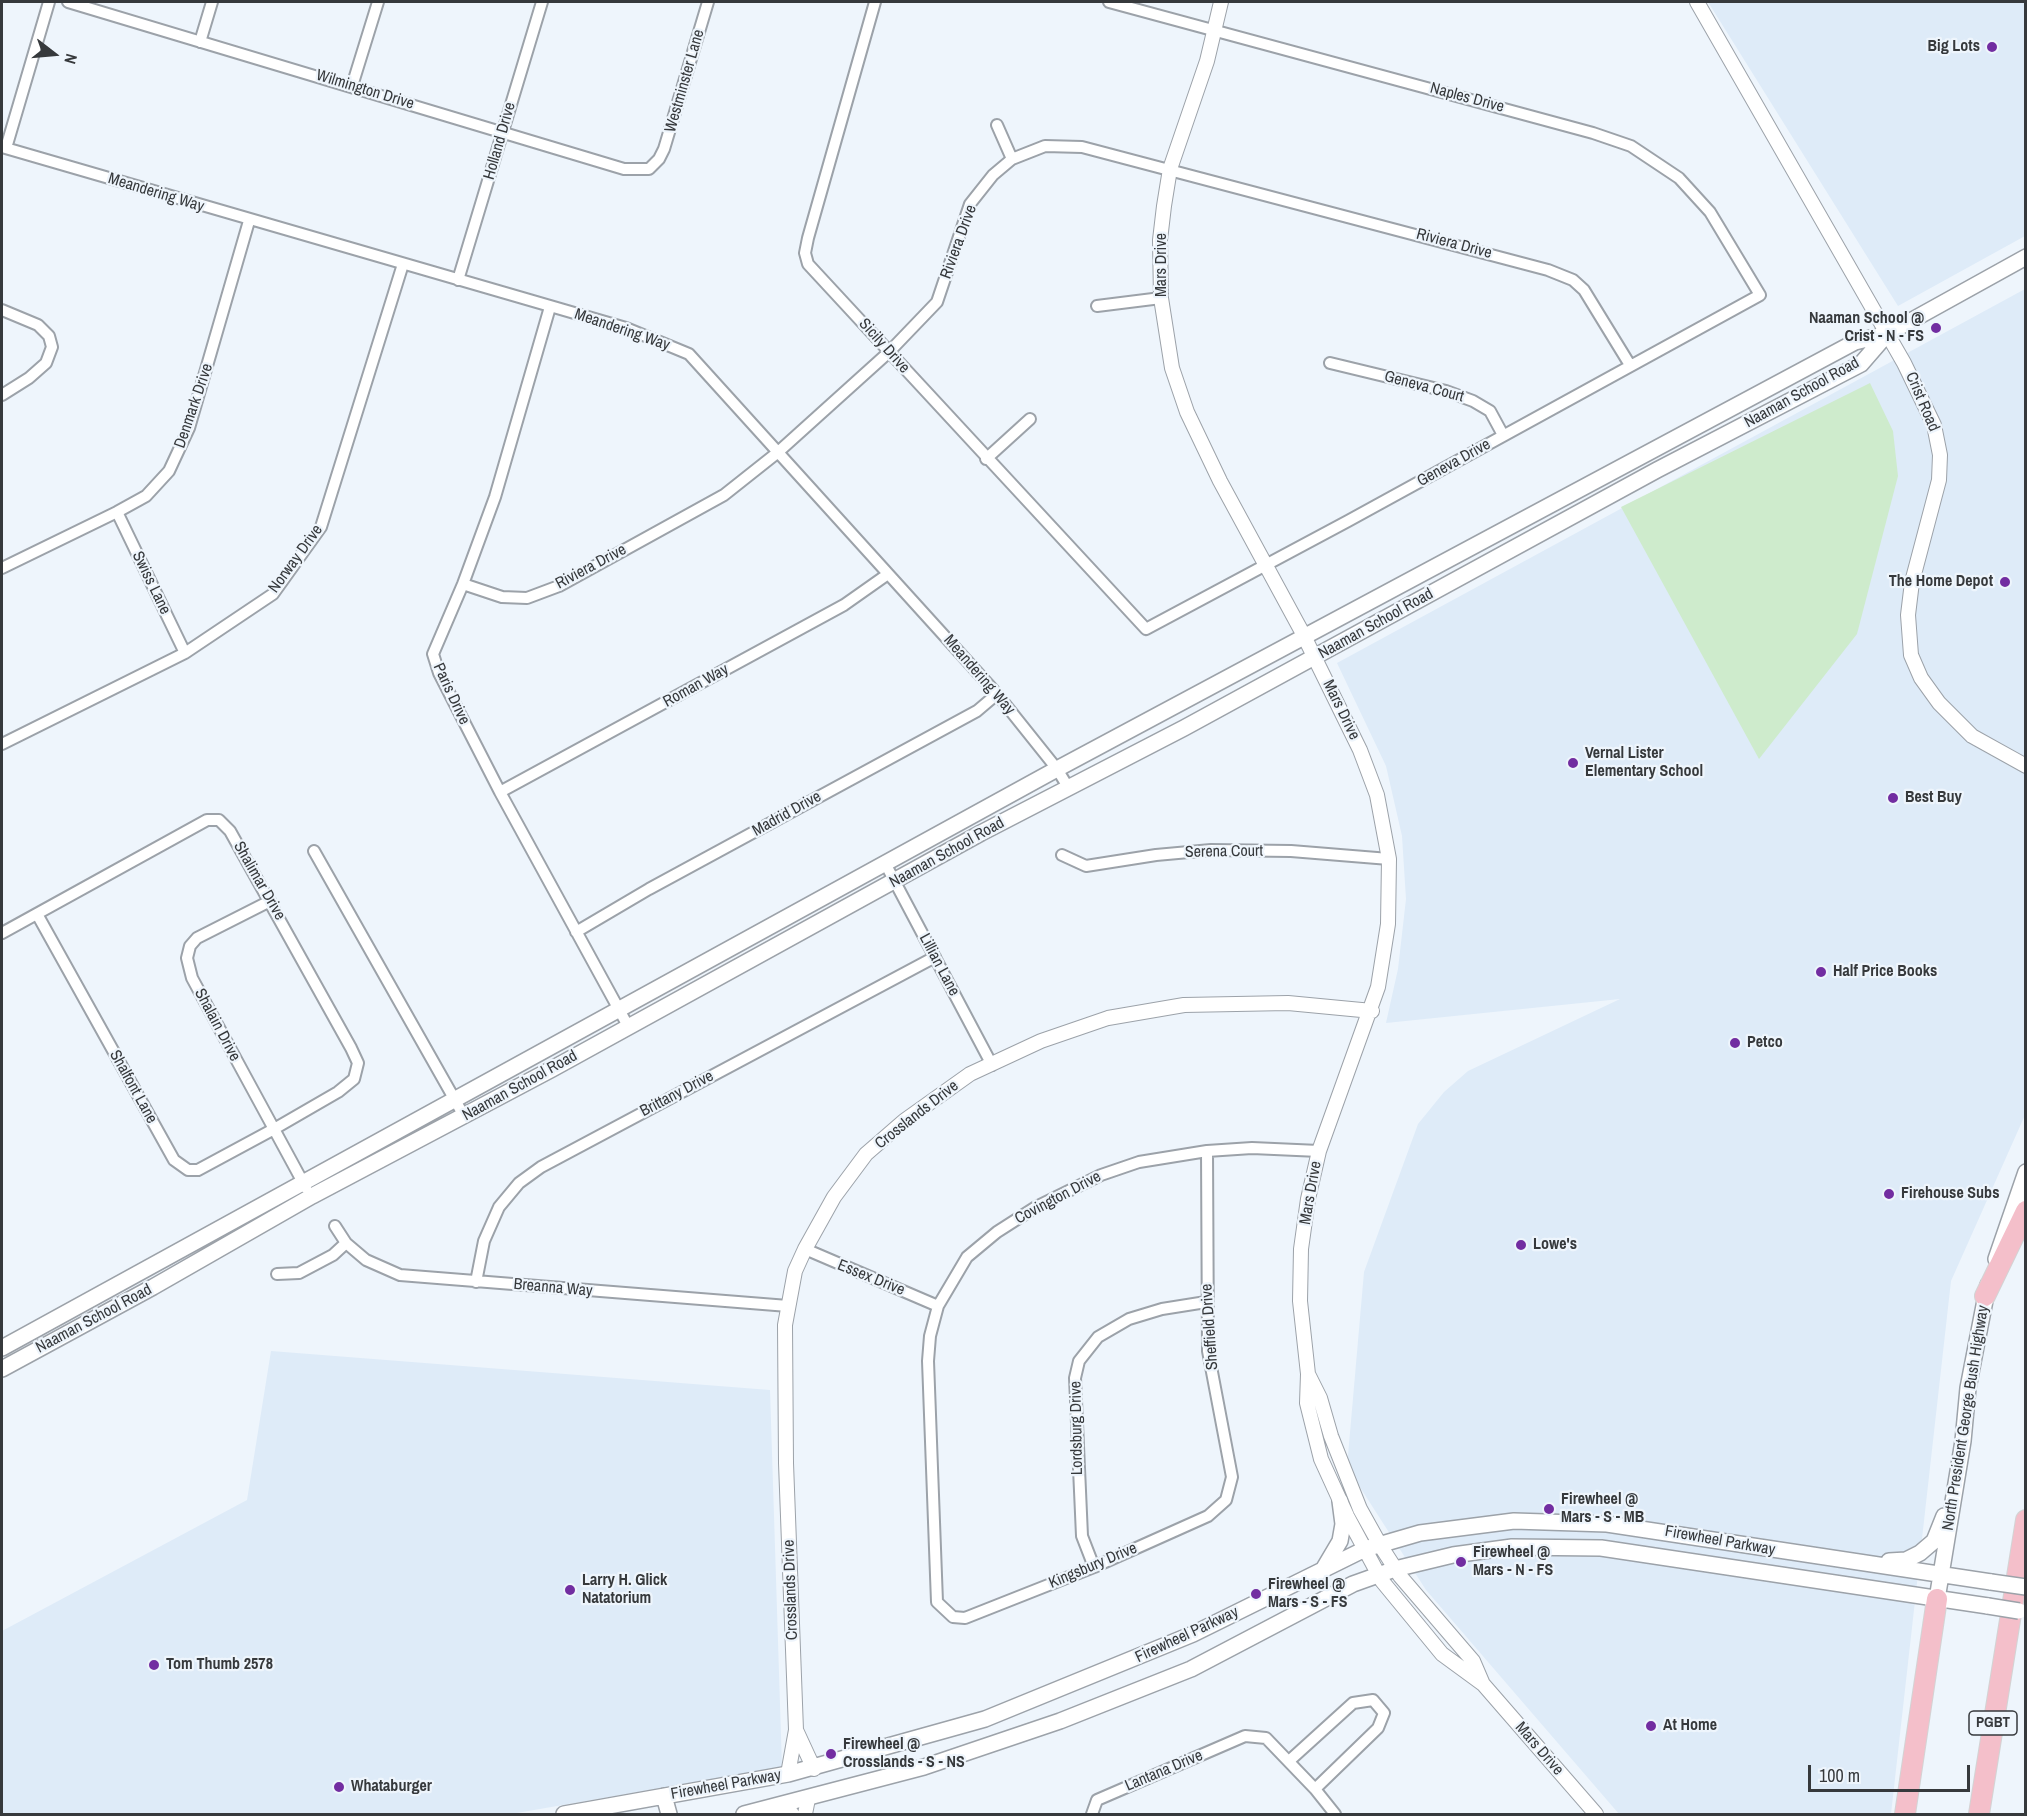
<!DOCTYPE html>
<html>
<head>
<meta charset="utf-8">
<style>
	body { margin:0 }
	#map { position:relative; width:2027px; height:1816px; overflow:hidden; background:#eef5fc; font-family:"Archivo Narrow",sans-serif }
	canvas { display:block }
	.frame { position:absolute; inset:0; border:3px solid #36393c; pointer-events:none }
	.north { position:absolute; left:24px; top:24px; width:60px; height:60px; -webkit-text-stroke:4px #eef5fc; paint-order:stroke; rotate:106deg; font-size:16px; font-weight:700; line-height:24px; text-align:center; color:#36393c }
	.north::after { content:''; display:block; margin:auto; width:21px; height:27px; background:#36393c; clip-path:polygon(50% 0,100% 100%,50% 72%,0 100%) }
	.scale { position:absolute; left:1808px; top:1765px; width:162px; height:27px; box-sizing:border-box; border:3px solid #36393c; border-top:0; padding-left:8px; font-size:18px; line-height:21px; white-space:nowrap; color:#36393c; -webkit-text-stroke:4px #eef5fc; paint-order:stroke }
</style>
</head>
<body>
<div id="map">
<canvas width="2027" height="1816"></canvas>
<div class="frame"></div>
<div class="north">N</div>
<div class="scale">100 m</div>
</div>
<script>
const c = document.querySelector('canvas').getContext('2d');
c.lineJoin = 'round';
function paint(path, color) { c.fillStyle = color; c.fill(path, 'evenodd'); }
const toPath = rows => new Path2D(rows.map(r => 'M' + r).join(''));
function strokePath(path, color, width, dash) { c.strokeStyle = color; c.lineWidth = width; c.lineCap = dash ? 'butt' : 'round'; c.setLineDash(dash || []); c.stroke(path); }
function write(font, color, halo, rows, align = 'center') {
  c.font = font + ' "Archivo Narrow",sans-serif'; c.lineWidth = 4.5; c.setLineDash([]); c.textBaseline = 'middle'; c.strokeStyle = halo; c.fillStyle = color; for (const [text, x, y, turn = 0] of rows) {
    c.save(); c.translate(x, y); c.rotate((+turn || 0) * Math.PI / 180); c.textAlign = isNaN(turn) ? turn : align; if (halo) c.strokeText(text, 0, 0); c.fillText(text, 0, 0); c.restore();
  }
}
paint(toPath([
	[1708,2,2025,2,2025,236,1898,306],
	[2025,289,2025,1115,1951,1281,1891,1814,1619,1814,1426,1590,1347,1467,1364,1272,1418,1124,1444,1092,1468,1071,1620,999,1386,1023,1398,969,1406,899,1402,836,1386,766,1337,663],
	[271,1351,770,1390,782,1767,511,1814,3,1814,2,1631,247,1500]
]), '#deebf8');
paint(toPath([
	[1870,383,1893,431,1898,476,1857,634,1759,759,1621,507]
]), '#ceebcc');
const minor = toPath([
	[68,2,624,169,649,169,659,159,664,149,708,2],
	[875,2,808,238,805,253,808,264,1146,629,1348,521,1760,295,1710,212,1679,178,1631,146,1593,133,1109,2],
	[200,42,212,2],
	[352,86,378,2],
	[997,125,1012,159],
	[2,147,626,328,689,354,997,694,1057,769,1068,787],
	[6,148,49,2],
	[458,280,542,2],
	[1097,306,1161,298],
	[550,307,495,497,463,584,433,654,439,673,500,792,628,1026],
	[2,310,38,325,49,336,52,347,46,363,29,378,2,395],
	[1330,363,1446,391,1473,401,1490,411,1503,435],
	[986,459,1030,419],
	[117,512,185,653],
	[2,568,117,512,146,496,169,471,189,428,249,221],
	[463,584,502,597,527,598,559,586,724,495,777,453,889,352,937,302,970,204,993,175,1012,159,1045,146,1082,147,1548,270,1573,280,1584,290,1630,365],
	[2,744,185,653,273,594,321,527,403,264],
	[500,792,844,605,888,574],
	[314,851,464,1116],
	[1062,855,1086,866,1156,855,1211,850,1291,851,1389,859],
	[886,865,992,1065],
	[270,901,197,938,190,946,187,958,192,978,306,1188],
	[576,932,649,889,977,711,997,694],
	[2,933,207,820,219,820,230,831,351,1048,358,1063,354,1079,338,1092,274,1129,198,1170,188,1170,174,1160,37,914],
	[1207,1151,1208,1351,1232,1477,1226,1500,1208,1516,1094,1567,965,1618,953,1617,937,1602,928,1361,930,1336,938,1306,967,1257,997,1232,1036,1207,1101,1175,1139,1162,1207,1151,1252,1148,1319,1151],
	[335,1226,346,1243,366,1260,400,1275,788,1306],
	[805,1249,938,1306],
	[277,1274,299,1273,333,1255,346,1243],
	[476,1282,484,1241,499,1207,519,1183,541,1167,935,957],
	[1094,1567,1082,1536,1075,1378,1079,1361,1098,1337,1129,1319,1162,1309,1206,1302],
	[1289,1761,1353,1703,1373,1700,1384,1713,1378,1728,1315,1789],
	[1092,1814,1097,1800,1245,1736,1266,1738,1315,1789,1335,1814]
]);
const tertiary = toPath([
	[1221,2,1207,61,1170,169,1164,206,1160,240,1161,298,1172,368,1187,412,1220,481,1302,632,1360,750,1377,795,1389,859,1388,924,1378,987,1319,1151,1308,1199,1301,1249,1300,1301,1308,1374,1307,1403,1321,1459,1347,1516,1382,1581,1442,1654,1483,1684,1596,1814],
	[1697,2,1904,363,1934,425,1940,455,1939,480,1912,582,1908,615,1911,655,1921,678,1939,703,1972,736,2026,766],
	[1309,1376,1320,1398,1331,1436,1360,1509,1380,1545,1400,1576,1473,1661,1482,1682],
	[796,1730,814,1769],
	[788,1774,796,1730,786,1463,785,1325,795,1271,805,1249,834,1197,866,1154,904,1121,970,1074,1041,1041,1108,1018,1184,1005,1288,1003,1372,1011],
	[778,1806,789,1810,792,1814],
	[805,1814,808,1799]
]);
const secondary = toPath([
	[1996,1259,2026,1172],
	[2,1348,1057,769,1855,342,1887,334,2026,257],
	[2,1369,153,1287,312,1196,552,1069,981,833,1184,728,1657,470,1861,364,1887,334],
	[1889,1561,1906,1560,1920,1553,1934,1541,1944,1516],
	[1324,1568,1340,1541,1343,1524,1340,1501],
	[1937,1599,1963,1441,1968,1388,1988,1285],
	[664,1796,669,1814],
	[564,1814,788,1774,985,1719,1193,1634,1365,1549,1420,1533,1514,1521,1607,1524,1991,1582],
	[744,1814,924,1767,1060,1721,1191,1669,1353,1584,1395,1569,1453,1555,1512,1547,1601,1548,1988,1606]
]);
const motorway = toPath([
	[1985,1296,2026,1211],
	[1905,1814,1937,1599],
	[1979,1814,2026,1520]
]);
strokePath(minor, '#9ca2a9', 14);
strokePath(tertiary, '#9ca2a9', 16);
strokePath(secondary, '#9ca2a9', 18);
strokePath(motorway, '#d3d3d4', 22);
strokePath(minor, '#fff', 10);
strokePath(tertiary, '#fff', 14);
strokePath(secondary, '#fff', 15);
strokePath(motorway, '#f4bfca', 20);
const secondaryBridge = toPath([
	[1991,1582,2026,1587],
	[1988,1606,2019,1611]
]);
strokePath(secondaryBridge, '#9ca2a9', 18, []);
strokePath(secondaryBridge, '#fff', 15);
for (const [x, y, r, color] of [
	[1992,47,6,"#722da1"],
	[1936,328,6,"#722da1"],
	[2005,582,6,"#722da1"],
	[1573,763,6,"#722da1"],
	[1893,798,6,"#722da1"],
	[1821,972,6,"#722da1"],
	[1735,1043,6,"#722da1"],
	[1889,1194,6,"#722da1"],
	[1521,1245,6,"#722da1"],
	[1549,1509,6,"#722da1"],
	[1461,1562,6,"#722da1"],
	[570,1590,6,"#722da1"],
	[1256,1594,6,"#722da1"],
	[154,1665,6,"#722da1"],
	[1651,1726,6,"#722da1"],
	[831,1754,6,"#722da1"],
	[339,1787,6,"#722da1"]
]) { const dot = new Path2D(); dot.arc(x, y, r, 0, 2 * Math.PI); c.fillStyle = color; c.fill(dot); strokePath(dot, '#eef5fc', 2); }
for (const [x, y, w] of [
	[1993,1723,48]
]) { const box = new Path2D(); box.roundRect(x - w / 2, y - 12, w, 24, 4.5); c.fillStyle = '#eef5fc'; c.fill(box); strokePath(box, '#36393c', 1.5); }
write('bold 15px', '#36393c', null, [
	["PGBT",1993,1723]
]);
write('bold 16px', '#36393c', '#eef5fc', [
	["Big Lots",1980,47,"right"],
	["Naaman School @",1924,319,"right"],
	["Crist - N - FS",1924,337,"right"],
	["The Home Depot",1993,582,"right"],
	["Vernal Lister",1585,754],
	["Elementary School",1585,772],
	["Best Buy",1905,798],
	["Half Price Books",1833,972],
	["Petco",1747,1043],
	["Firehouse Subs",1901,1194],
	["Lowe's",1533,1245],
	["Firewheel @",1561,1500],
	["Mars - S - MB",1561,1518],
	["Firewheel @",1473,1553],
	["Mars - N - FS",1473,1571],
	["Larry H. Glick",582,1581],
	["Natatorium",582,1599],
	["Firewheel @",1268,1585],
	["Mars - S - FS",1268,1603],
	["Tom Thumb 2578",166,1665],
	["At Home",1663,1726],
	["Firewheel @",843,1745],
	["Crosslands - S - NS",843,1763],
	["Whataburger",351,1787]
], 'left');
write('16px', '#36393c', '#eef5fc', [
	["Westminster Lane",685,81,-74],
	["Wilmington Drive",365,90,17],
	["Naples Drive",1467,98,15],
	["Holland Drive",500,141,-74],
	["Meandering Way",156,193,17],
	["Riviera Drive",959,242,-70],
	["Riviera Drive",1454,244,15],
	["Mars Drive",1162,265,-90],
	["Meandering Way",622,330,19],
	["Sicily Drive",884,346,48],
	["Geneva Court",1424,387,15],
	["Naaman School Road",1802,393,-29],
	["Crist Road",1922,402,67],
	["Denmark Drive",194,406,-71],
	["Geneva Drive",1454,463,-29],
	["Norway Drive",296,559,-54],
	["Riviera Drive",591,567,-28],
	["Swiss Lane",151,583,64],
	["Naaman School Road",1376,624,-29],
	["Meandering Way",979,675,49],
	["Roman Way",696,686,-29],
	["Paris Drive",451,694,65],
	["Mars Drive",1341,710,64],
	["Madrid Drive",787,814,-29],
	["Serena Court",1224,852,-1],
	["Naaman School Road",947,853,-29],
	["Shalimar Drive",259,881,60],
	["Lillian Lane",939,965,62],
	["Shalain Drive",217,1025,62],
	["Naaman School Road",520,1086,-29],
	["Shalfont Lane",133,1087,61],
	["Brittany Drive",677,1094,-28],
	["Crosslands Drive",917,1115,-38],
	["Mars Drive",1311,1193,-80],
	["Covington Drive",1058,1198,-28],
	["Essex Drive",871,1278,22],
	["Breanna Way",553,1288,5],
	["Naaman School Road",94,1319,-28],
	["Sheffield Drive",1210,1327,-94],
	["North President George Bush Highway",1966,1418,-81],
	["Lordsburg Drive",1077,1428,-91],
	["Firewheel Parkway",1720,1541,10],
	["Kingsbury Drive",1093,1566,-23],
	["Crosslands Drive",791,1590,-92],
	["Firewheel Parkway",1187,1635,-25],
	["Mars Drive",1539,1749,49],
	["Lantana Drive",1164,1771,-23],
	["Firewheel Parkway",726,1785,-10]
]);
</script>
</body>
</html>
